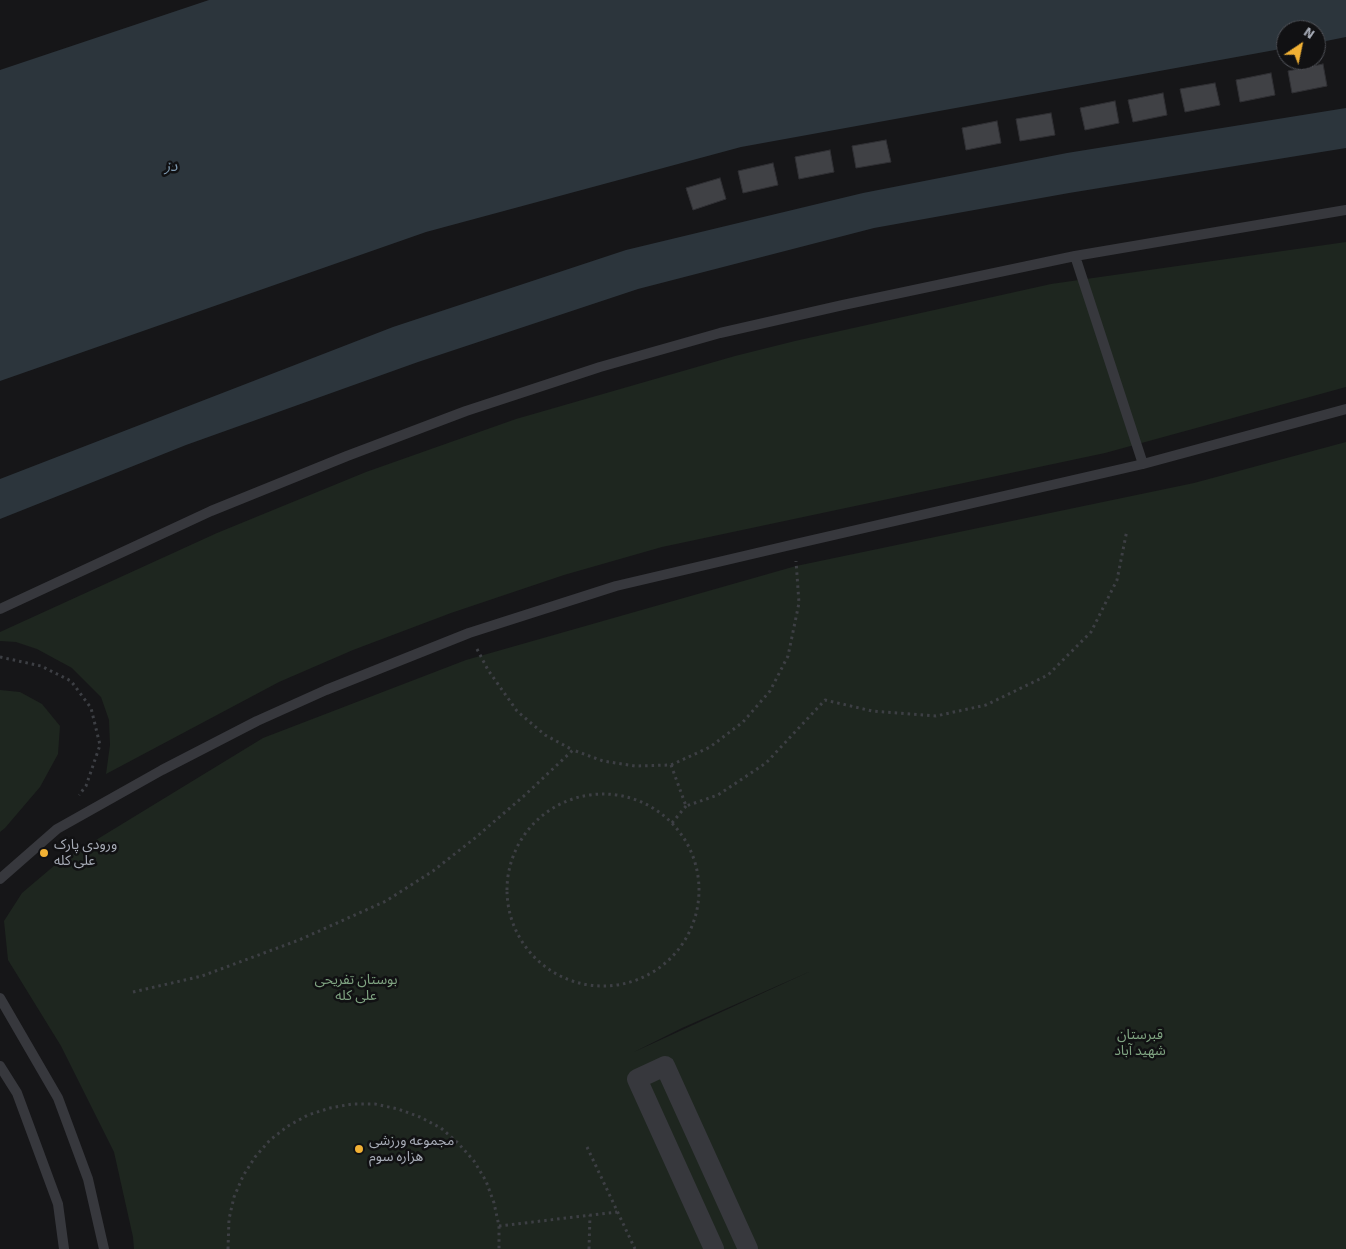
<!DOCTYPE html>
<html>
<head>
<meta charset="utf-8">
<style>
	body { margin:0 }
	#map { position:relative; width:1346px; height:1249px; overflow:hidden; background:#161618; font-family:Signika,sans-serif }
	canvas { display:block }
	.north { position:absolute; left:1276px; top:20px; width:50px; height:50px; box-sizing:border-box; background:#111113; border:1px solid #4d4f55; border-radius:50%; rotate:34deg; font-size:14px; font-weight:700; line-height:20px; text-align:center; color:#a8adb8 }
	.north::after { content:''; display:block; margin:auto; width:18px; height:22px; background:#f2b134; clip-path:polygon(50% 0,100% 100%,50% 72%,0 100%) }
</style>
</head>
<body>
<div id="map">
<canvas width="1346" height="1249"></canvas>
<div class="north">N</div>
</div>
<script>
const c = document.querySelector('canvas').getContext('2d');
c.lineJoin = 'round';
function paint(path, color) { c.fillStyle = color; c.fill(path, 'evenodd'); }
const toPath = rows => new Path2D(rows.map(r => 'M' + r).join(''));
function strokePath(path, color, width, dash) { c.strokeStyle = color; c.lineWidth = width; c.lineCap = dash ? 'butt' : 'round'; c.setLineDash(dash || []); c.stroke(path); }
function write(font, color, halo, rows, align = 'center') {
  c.font = font + ' Signika,"Noto Sans Arabic",sans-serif'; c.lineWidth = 5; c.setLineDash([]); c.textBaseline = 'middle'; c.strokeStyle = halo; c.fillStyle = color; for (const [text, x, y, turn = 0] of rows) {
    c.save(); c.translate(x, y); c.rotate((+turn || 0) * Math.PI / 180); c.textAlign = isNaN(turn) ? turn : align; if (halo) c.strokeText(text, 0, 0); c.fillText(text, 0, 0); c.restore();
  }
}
paint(toPath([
	[1346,242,1346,387,1105,453,662,547,564,575,451,613,353,650,279,682,106,774,110,745,109,720,101,697,72,668,37,649,16,642,0,641,0,632,217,533,366,472,516,419,735,356,795,341,1051,284],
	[1346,442,1346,1249,134,1249,133,1237,114,1152,61,1046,8,960,4,921,22,893,55,865,263,738,466,660,796,566,1194,483],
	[811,971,634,1052,682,1028],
	[0,690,20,692,42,704,60,726,58,754,40,787,5,828,0,832]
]), '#1e261f');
paint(toPath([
	[209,0,1346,0,1346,37,1316,43,1316,30,1286,30,1286,48,741,147,426,232,0,381,0,70],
	[1346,108,1346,148,1069,193,874,228,638,289,418,362,186,445,0,519,0,479,393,327,626,250,863,193,1067,153]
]), '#2c353c');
const building = toPath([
	[1323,64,1327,86,1292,93,1288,71,1323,64],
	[1271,73,1275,95,1240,102,1236,80,1271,73],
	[1215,83,1220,105,1185,112,1180,89,1215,83],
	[1163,93,1167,115,1133,122,1128,100,1163,93],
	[1115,101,1119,123,1085,130,1080,108,1115,101],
	[1051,113,1055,135,1020,141,1016,119,1051,113],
	[997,121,1001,143,966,150,962,128,997,121],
	[886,140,891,162,856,168,852,146,886,140],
	[830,150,834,172,799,179,795,157,830,150],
	[773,163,778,185,743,193,738,171,773,163],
	[720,178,726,199,693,210,686,188,720,178]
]);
paint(building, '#404145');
strokePath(building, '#303034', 1);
strokePath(toPath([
	[477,649,488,670,517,711,545,735,573,750],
	[0,657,41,666,71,681,91,708,100,745,86,786,79,795],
	[671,765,686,806,718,795,766,763,825,700,872,711,936,716,986,705,1048,675,1091,632,1117,580,1127,530],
	'507 890a96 96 0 1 1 192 0a96 96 0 1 1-192 0Z',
	[672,823,686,806],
	[133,992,202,976,299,940,386,901,433,871,475,838,525,795,573,750,603,761,635,766,671,765,710,747,743,722,770,691,788,656,799,603,796,561],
	[587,1147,635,1249],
	[499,1226,617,1212],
	[228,1249,229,1219,234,1197,243,1176,255,1157,270,1140,288,1126,308,1115,330,1108,352,1104,375,1104,398,1109,420,1117,441,1128,458,1143,474,1161,486,1181,494,1203,499,1226,499,1249],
	[589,1249,590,1215]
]), '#3d3f44', 3, [2.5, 4]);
strokePath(toPath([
	[1075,256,1143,464],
	[0,609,211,511,347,456,466,411,600,367,720,333,843,305,1075,256,1346,210],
	[0,879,57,829,162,770,257,721,326,690,469,633,616,586,795,544,1143,464,1346,409],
	[0,998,58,1098,88,1179,104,1249],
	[0,1066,17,1093,58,1204,64,1249]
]), '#37383d', 10);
strokePath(toPath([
	[714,1249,637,1079,665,1066,748,1249]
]), '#37383d', 20);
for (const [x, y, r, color] of [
	[44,853,5,"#f2b134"],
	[359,1149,5,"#f2b134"]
]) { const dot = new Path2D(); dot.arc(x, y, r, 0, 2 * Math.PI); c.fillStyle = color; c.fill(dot); strokePath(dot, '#111113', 2); }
write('14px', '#a8adb8', '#111113', [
	["ورودی پارک",54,845],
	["علی کله",54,861],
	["مجموعه ورزشی",369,1141],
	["هزاره سوم",369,1157]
], 'left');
write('14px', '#7fa381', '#111113', [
	["بوستان تفریحی",356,980],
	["علی کله",356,996],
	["قبرستان",1140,1035],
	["شهید آباد",1140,1051]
]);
write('italic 15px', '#7f9bb3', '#111113', [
	["دز",171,167]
]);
</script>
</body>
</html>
